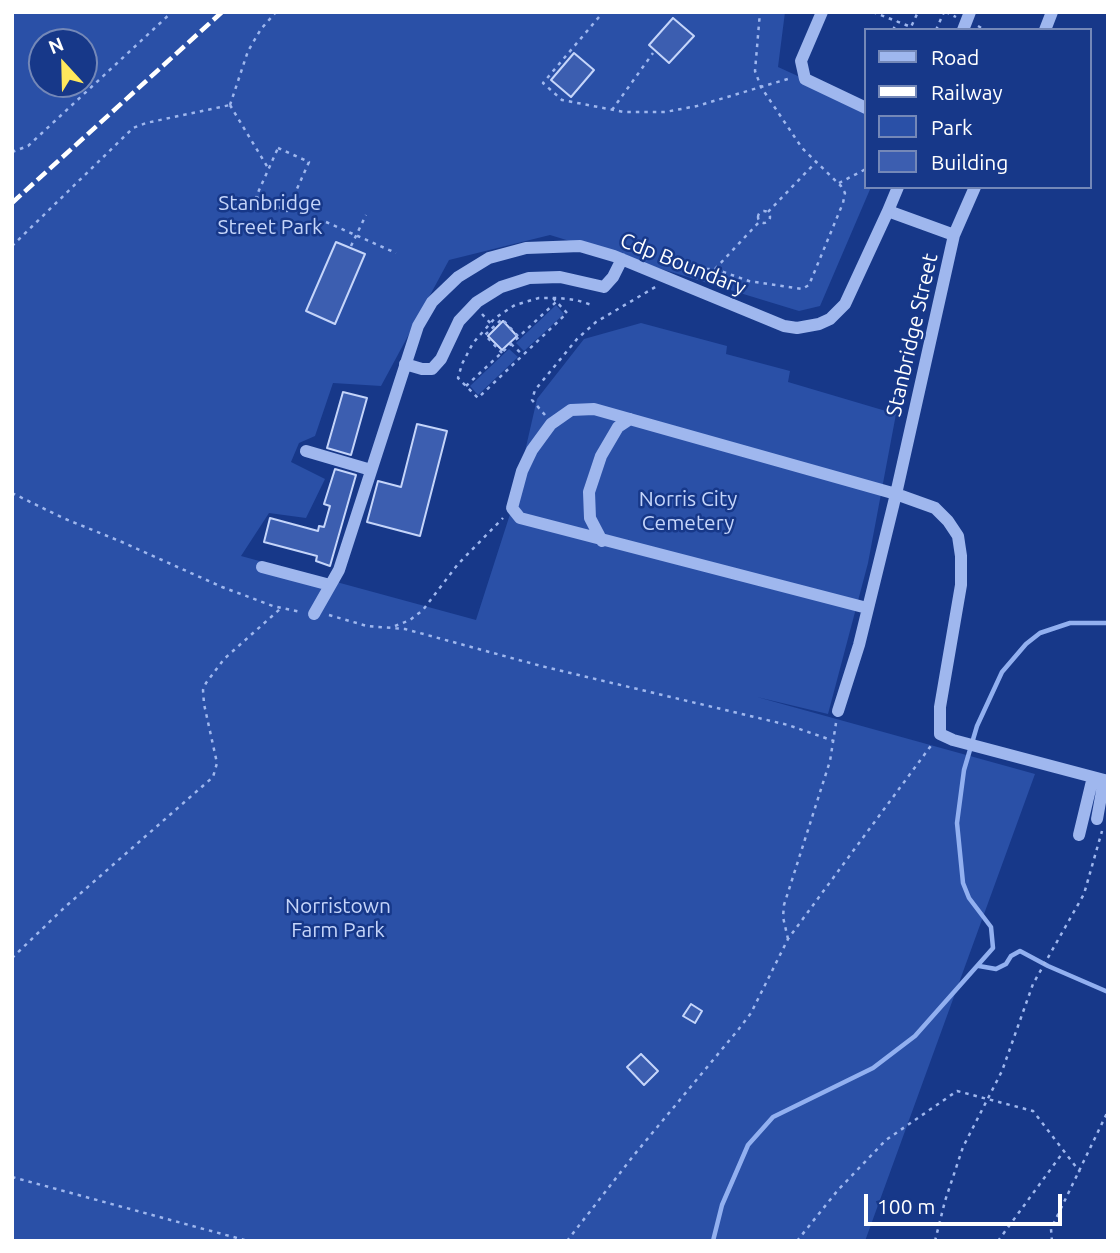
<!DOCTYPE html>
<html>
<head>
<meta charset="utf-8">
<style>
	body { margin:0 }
	#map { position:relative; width:1120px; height:1253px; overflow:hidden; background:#173889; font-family:Ubuntu,sans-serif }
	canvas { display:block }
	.frame { position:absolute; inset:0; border:14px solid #fff; pointer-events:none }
	.legend { position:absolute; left:864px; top:28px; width:228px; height:161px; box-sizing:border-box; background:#173889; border:2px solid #7488b8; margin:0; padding:9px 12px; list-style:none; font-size:21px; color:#fff }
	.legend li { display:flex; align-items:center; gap:14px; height:35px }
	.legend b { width:35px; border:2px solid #7488b8 }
	.north { position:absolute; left:28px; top:28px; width:70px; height:70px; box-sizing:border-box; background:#173889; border:2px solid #7488b8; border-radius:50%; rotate:338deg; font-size:19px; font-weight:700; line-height:28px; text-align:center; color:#fff }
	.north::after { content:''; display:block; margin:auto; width:24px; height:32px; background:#ffe85c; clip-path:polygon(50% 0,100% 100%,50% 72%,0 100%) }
	.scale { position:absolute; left:864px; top:1194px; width:198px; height:32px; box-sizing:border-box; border:4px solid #fff; border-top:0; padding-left:9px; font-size:21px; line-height:24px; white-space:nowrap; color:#fff; -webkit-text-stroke:5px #173889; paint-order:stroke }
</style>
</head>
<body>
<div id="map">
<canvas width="1120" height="1253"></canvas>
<div class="frame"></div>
<ul class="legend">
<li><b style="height:9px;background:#9fb7ee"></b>Road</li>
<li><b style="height:9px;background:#fff"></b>Railway</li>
<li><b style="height:19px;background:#2a50a7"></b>Park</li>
<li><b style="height:19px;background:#3c5eb0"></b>Building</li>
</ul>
<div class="north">N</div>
<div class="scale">100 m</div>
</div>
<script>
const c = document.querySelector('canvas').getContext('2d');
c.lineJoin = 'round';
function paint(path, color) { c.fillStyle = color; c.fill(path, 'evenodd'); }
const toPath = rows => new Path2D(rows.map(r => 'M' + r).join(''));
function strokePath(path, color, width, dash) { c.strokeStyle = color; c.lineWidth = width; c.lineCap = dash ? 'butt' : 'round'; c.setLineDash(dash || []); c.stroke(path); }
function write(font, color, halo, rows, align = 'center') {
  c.font = font + ' Ubuntu,sans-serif'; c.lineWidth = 5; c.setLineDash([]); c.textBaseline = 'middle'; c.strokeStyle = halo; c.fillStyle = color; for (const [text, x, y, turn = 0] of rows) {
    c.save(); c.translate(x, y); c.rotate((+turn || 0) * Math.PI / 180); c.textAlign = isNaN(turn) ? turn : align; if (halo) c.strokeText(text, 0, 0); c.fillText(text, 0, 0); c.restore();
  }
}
paint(toPath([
	[12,12,785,12,778,67,866,107,866,187,871,187,820,306,799,311,550,235,449,260,381,386,333,383,315,436,299,443,291,462,325,479,306,518,269,513,241,556,476,620,512,508,537,399,584,339,641,323,727,346,726,354,790,371,788,382,896,414,868,563,828,714,757,697,1035,774,865,1241,12,1241],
	[42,42,84,42,84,84,42,84],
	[556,305,564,314,524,351,516,343],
	[509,349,518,357,478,395,470,386]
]), '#2a50a7');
strokePath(toPath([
	[979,966,996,969,1006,964,1011,956,1020,951,1048,966,1108,992],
	[713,1241,722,1205,748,1145,773,1117,873,1068,915,1036,993,948,991,927,969,898,963,883,957,823,964,770,977,726,1002,672,1026,644,1040,633,1070,623,1108,623]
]), '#92b0f0', 4.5);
const building = toPath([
	[673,18,694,36,669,63,649,45,673,18],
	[574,53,594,70,571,97,551,80,574,53],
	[336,242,365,254,335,324,306,311,336,242],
	[503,321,517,336,502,350,488,336,503,321],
	[343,392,367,398,351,455,327,448,343,392],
	[417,424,447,431,420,536,367,522,378,481,401,487,417,424],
	[335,469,356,475,330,566,316,561,317,556,264,542,270,518,318,531,319,526,324,527,330,506,324,504,335,469],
	[691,1004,702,1011,695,1023,683,1016,691,1004],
	[641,1054,658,1071,644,1085,627,1067,641,1054]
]);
paint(building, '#3c5eb0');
strokePath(building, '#c5d5fa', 2);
strokePath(toPath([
	[873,12,911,27,918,12],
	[946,12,956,17],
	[599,17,543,83,562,100,624,112,665,112,697,106,791,78],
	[978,26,985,30],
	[893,30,897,22],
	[936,30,944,12],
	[230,105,248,51,261,29,276,12],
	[230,105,268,168],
	[612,110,653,53],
	[278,148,309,162,287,211,256,197,278,148],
	[12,152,28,146,172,12],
	[839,183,866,169],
	'758 217a6 6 0 1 1 12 0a6 6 0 1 1-12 0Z',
	[768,212,816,162],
	[326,222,396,253],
	[12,246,133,128,146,123,230,105],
	[351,246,366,215],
	[715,269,760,221],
	[690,273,700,269,715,269,749,281,802,289,809,285,843,203,845,193,841,186,802,148,761,87,755,71,760,12],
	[553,298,567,313,478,398,458,378,462,364,473,343,495,318,515,305,539,298,558,298,576,300,592,305],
	[482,314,494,327],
	[511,344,523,355],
	[502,353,485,335,502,319,518,336],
	[466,386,556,302],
	[545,415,532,400,535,390,577,339,596,322,657,286],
	[12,493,63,518,122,542,222,587,273,606,301,612],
	[329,615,367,626,405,629,541,666,788,725,834,741],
	[395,626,410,620,423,610,458,564,503,518],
	[788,939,783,917,784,905,830,761,836,723],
	[12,958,65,907,213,777,217,763,204,704,203,690,206,683,224,659,280,609],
	[12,1177,248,1241],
	[567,1241,634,1155,738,1030,751,1013,788,939,933,743],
	[797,1241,838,1190,886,1140,957,1091,1033,1111,1080,1172],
	[935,1241,945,1201,963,1147,1002,1071,1033,984,1084,894,1102,831],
	[998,1241,1064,1151],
	[1052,1241,1051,1229,1108,1111]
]), '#9fb7ee', 2.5, [3.5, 5]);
strokePath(toPath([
	[822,12,801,61,805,79,866,108],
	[963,30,970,12],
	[1045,30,1052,12],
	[888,211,898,187],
	[405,364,422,369,432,369,441,359,459,321,477,302,501,287,529,278,560,277,604,287,613,277,622,259],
	[306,451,371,470],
	[602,541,590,518,589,492,601,456,618,427,630,419],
	[262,567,330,585],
	[867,608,520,518,512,508,522,471,532,450,551,424,571,410,594,409,896,494,935,508,948,521,958,536,961,556,961,585,940,707,940,734,953,740,1108,781],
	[314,614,339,570,418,326,432,302,458,277,489,258,526,248,580,246,614,256,784,326,797,328,819,324,830,319,845,304,888,211,954,235],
	[838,711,859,645,896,494,954,235,975,187],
	[1097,819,1104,780],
	[1079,835,1093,777]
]), '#9fb7ee', 12);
strokePath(toPath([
	[12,203,222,12]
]), '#fff', 4.5, [12, 5]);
write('21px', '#c5d5fa', '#173889', [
	["Stanbridge",270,203],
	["Street Park",270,227],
	["Norris City",688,499],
	["Cemetery",688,523],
	["Norristown",338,906],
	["Farm Park",338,930]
]);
write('21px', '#fff', '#173889', [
	["Cdp Boundary",683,264,22],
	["Stanbridge Street",912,335,-77]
]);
</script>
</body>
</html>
